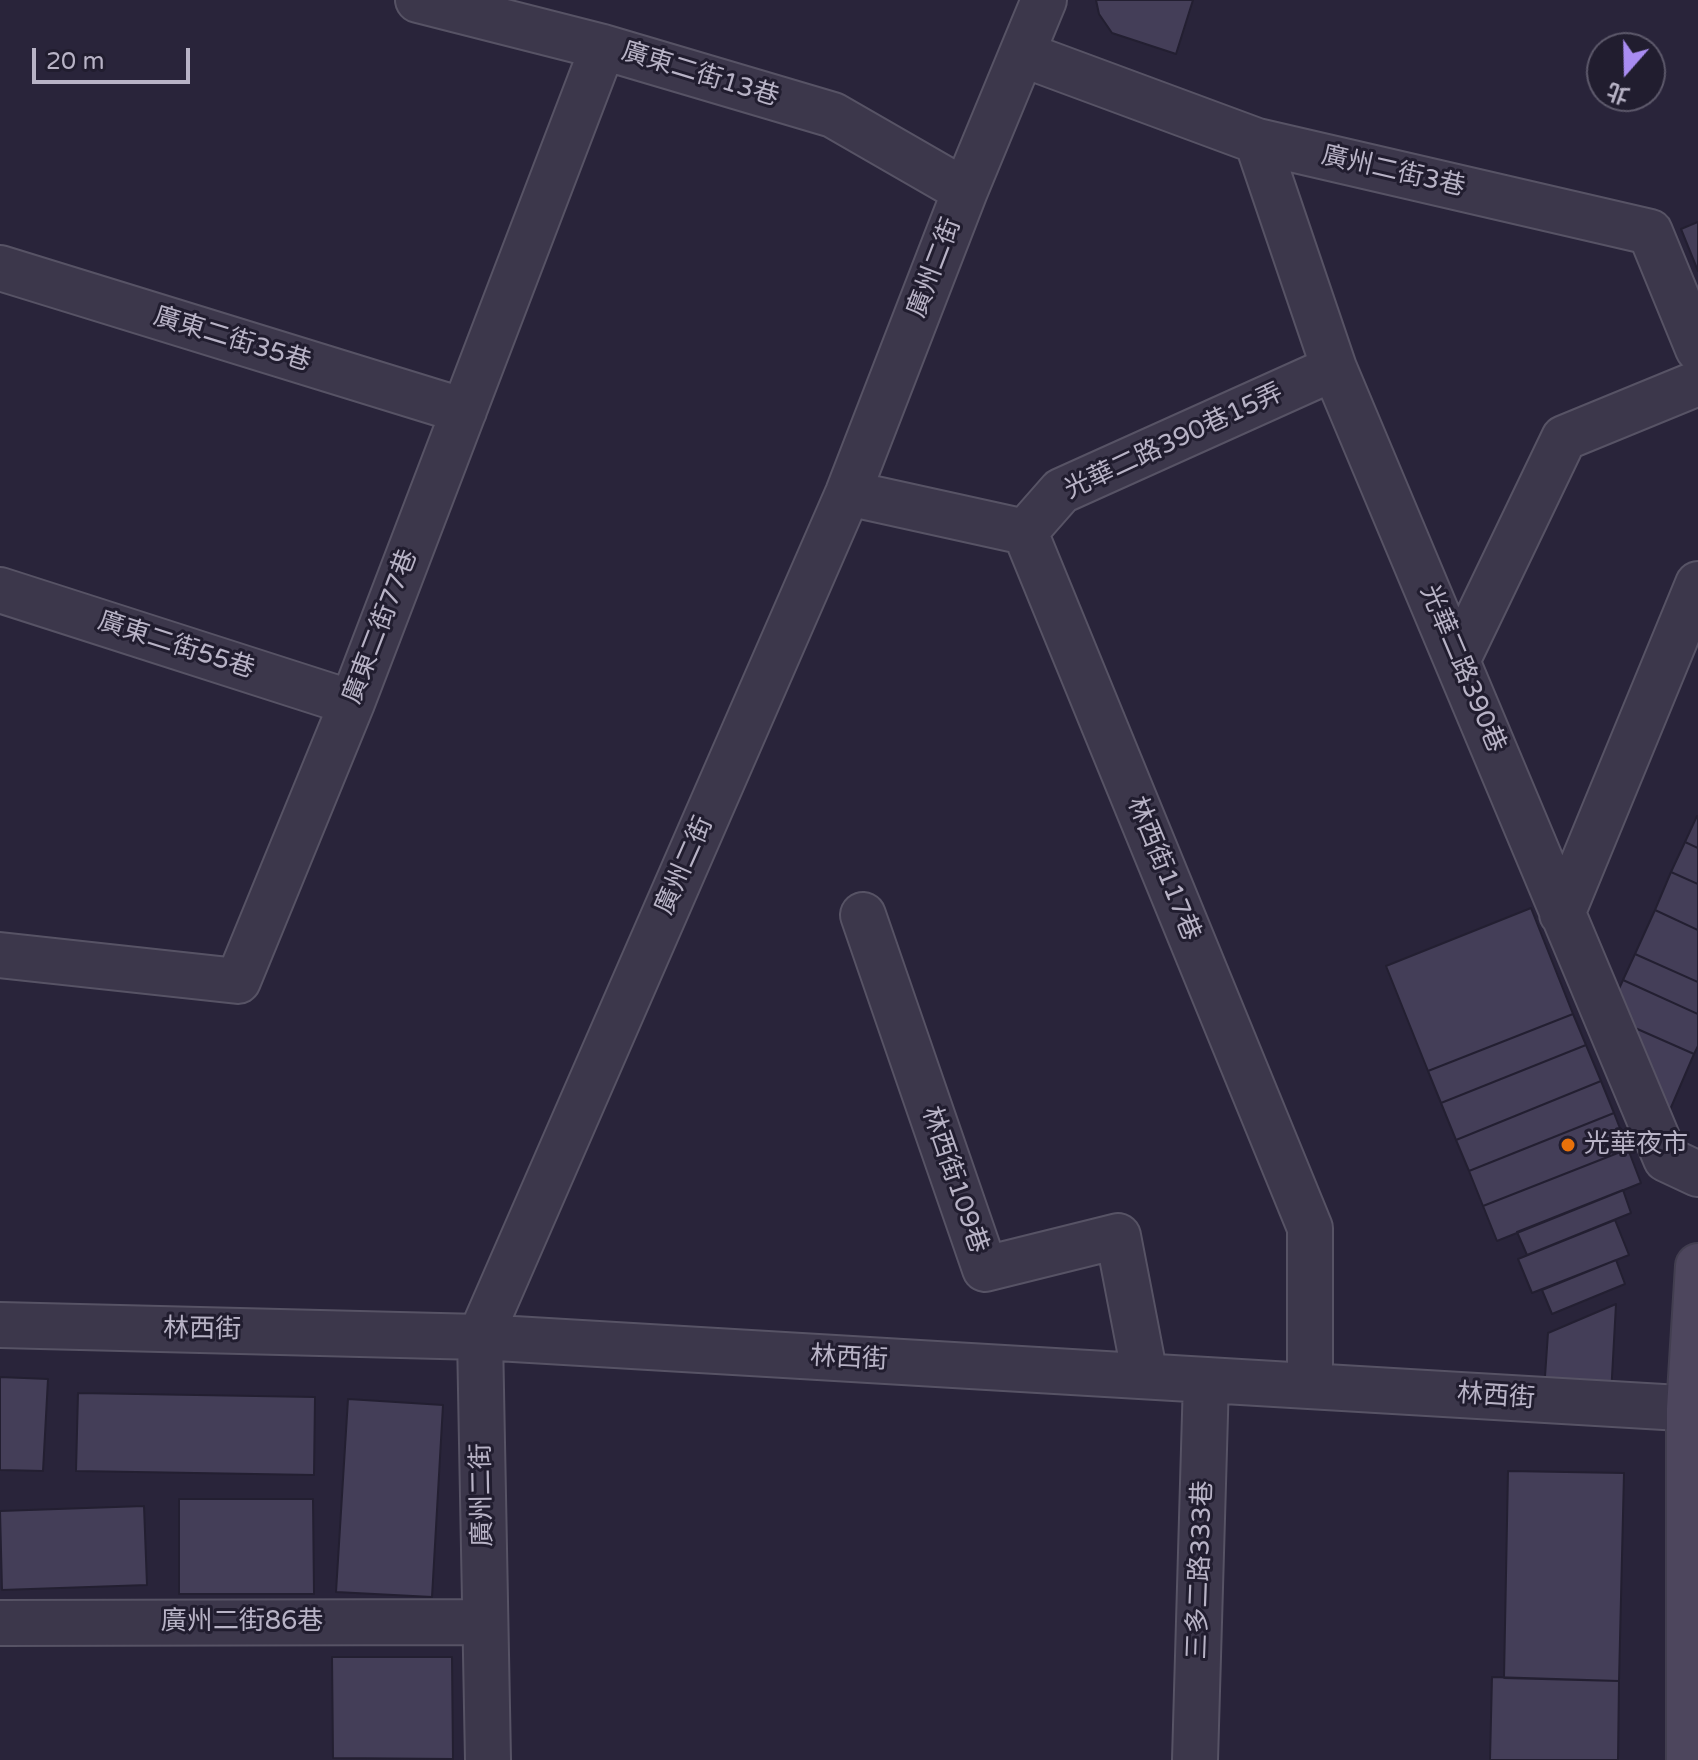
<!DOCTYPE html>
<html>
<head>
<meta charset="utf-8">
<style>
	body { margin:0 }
	#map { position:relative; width:1698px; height:1760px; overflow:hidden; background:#29243a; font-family:"Varela Round","Noto Sans TC",sans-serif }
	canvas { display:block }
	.north { position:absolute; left:1586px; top:32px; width:80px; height:80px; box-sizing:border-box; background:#211d2f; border:2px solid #5d596b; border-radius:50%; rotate:200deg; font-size:22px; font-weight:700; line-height:32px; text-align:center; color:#b8b3c6 }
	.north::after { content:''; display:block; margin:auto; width:28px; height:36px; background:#a98cf2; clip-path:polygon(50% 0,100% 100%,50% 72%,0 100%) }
	.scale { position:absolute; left:32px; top:48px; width:158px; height:36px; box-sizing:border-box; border:4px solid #b8b3c6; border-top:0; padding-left:10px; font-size:24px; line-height:28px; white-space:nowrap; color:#b8b3c6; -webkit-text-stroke:6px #211d2f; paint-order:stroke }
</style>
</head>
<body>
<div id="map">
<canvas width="1698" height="1760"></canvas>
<div class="north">北</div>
<div class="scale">20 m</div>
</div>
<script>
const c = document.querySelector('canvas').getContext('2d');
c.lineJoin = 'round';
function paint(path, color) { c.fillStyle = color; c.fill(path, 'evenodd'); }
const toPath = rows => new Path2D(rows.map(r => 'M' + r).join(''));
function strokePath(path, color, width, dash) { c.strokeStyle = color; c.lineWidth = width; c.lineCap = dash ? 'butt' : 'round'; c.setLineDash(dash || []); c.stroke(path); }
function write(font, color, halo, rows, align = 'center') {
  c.font = font + ' "Varela Round","Noto Sans TC",sans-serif'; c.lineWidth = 6; c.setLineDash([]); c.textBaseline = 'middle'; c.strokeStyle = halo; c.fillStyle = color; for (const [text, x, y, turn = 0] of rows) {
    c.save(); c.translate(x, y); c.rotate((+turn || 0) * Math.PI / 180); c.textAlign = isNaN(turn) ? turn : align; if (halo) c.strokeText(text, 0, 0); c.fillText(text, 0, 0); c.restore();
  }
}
const building = toPath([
	[1096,0,1193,0,1176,54,1112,33,1099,14,1096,0],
	[1698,222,1698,271,1681,229,1698,222],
	[1697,816,1698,817,1698,848,1685,842,1697,816],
	[1685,842,1698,848,1698,884,1671,872,1685,842],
	[1671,872,1698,884,1698,930,1655,910,1671,872],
	[1531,908,1573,1014,1428,1071,1386,966,1531,908],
	[1655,910,1698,930,1698,982,1635,954,1655,910],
	[1635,954,1698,982,1698,1014,1623,980,1635,954],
	[1623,980,1698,1014,1698,1046,1694,1054,1626,1024,1614,1000,1623,980],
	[1573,1014,1586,1045,1441,1103,1428,1071,1573,1014],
	[1626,1024,1694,1054,1666,1119,1626,1024],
	[1586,1045,1601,1081,1456,1140,1441,1103,1586,1045],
	[1601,1081,1614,1113,1469,1171,1456,1140,1601,1081],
	[1614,1113,1628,1149,1483,1206,1469,1171,1614,1113],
	[1628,1149,1641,1183,1497,1241,1483,1206,1628,1149],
	[1623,1190,1631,1213,1527,1255,1517,1232,1623,1190],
	[1615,1220,1629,1255,1532,1293,1518,1259,1615,1220],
	[1616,1260,1625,1284,1552,1314,1542,1290,1616,1260],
	[1616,1304,1611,1395,1544,1391,1548,1333,1616,1304],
	[0,1377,48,1379,43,1471,0,1470,0,1377],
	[78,1393,315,1397,314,1475,76,1471,78,1393],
	[348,1399,443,1405,432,1597,336,1592,348,1399],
	[1508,1471,1624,1473,1619,1681,1504,1678,1508,1471],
	[179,1499,313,1499,314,1594,179,1594,179,1499],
	[144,1506,147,1585,2,1590,0,1511,144,1506],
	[332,1657,452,1657,453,1759,333,1758,332,1657],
	[1492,1677,1619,1681,1618,1760,1490,1760,1492,1677]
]);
paint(building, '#443e58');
strokePath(building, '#231f31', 2);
const street = toPath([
	[418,0,603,47,833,115,965,191],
	[1022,54,1257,141,1650,232,1698,349],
	[1257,141,1334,368,1666,1159,1698,1174],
	[0,268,464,411],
	[848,493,1025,532,1310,1228,1310,1386],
	[1025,532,1061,491,1334,368],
	[0,590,352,703],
	[1458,659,1564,438,1698,383],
	[1562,914,1698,584],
	[863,915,985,1269,1118,1236,1145,1376],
	[0,955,238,981,352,703,603,47],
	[0,1325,480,1337,1698,1409],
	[0,1623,485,1622],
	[488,1760,480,1337,848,493,965,191,1044,0],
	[1195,1760,1206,1380]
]);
const secondary = toPath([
	[1689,1760,1689,1409,1698,1266]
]);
strokePath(street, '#575365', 48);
strokePath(secondary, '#423e50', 48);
strokePath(street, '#3c374b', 44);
strokePath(secondary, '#4d465d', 44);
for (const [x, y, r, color] of [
	[1568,1145,8,"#e8710a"]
]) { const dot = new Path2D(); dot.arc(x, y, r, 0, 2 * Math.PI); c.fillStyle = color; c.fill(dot); strokePath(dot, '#211d2f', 3); }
write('26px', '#b8b3c6', '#211d2f', [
	["廣東二街13巷",700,75,17],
	["廣州二街3巷",1393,172,13],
	["廣州二街",935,268,-69],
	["廣東二街35巷",232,340,17],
	["光華二路390巷15弄",1174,442,-25],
	["廣東二街77巷",381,627,-69],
	["廣東二街55巷",176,646,18],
	["光華二路390巷",1462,669,67],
	["廣州二街",685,866,-66],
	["林西街117巷",1163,869,68],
	["林西街109巷",954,1180,71],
	["林西街",202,1330,1],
	["林西街",849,1359,3],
	["林西街",1496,1397,4],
	["廣州二街",483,1495,-91],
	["三多二路333巷",1201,1570,-88],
	["廣州二街86巷",242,1622]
]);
write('26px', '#b8b3c6', '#211d2f', [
	["光華夜市",1584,1145]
], 'left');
</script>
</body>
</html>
